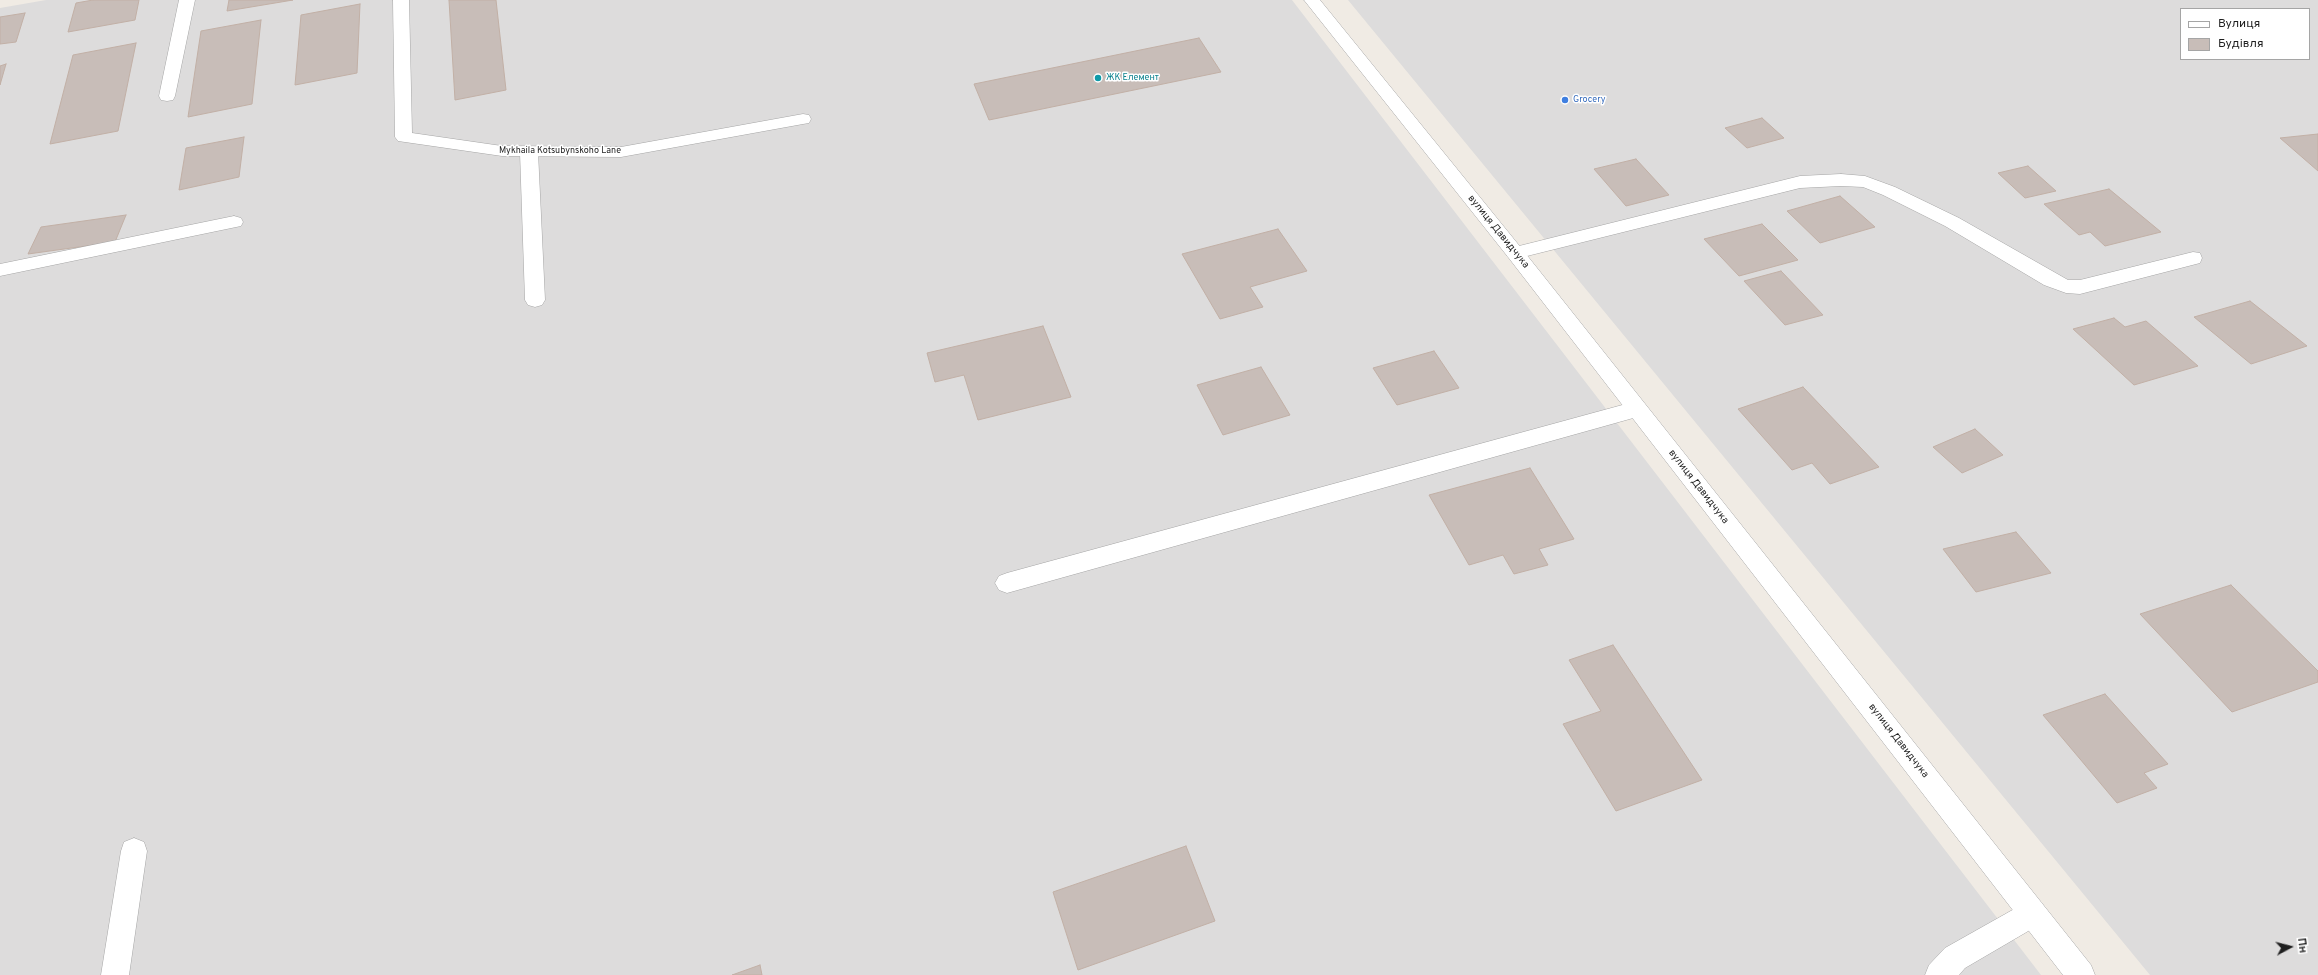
<!DOCTYPE html>
<html>
<head>
<meta charset="utf-8">
<style>
	body { margin:0 }
	#map { position:relative; width:2318px; height:975px; overflow:hidden; background:#f0ebe4; font-family:Overpass,sans-serif }
	canvas { display:block }
	.legend { position:absolute; left:2180px; top:8px; width:130px; height:52px; box-sizing:border-box; background:#fff; border:1px solid #a5a5a5; margin:0; padding:5px 7px; list-style:none; font-size:12px; color:#1f1f1f }
	.legend li { display:flex; align-items:center; gap:8px; height:20px }
	.legend b { width:20px; border:1px solid #a5a5a5 }
	.north { position:absolute; left:2270px; top:927px; width:40px; height:40px; -webkit-text-stroke:3px #fff; paint-order:stroke; rotate:83deg; font-size:11px; font-weight:700; line-height:16px; text-align:center; color:#1f1f1f }
	.north::after { content:''; display:block; margin:auto; width:14px; height:18px; background:#1f1f1f; clip-path:polygon(50% 0,100% 100%,50% 72%,0 100%) }
</style>
</head>
<body>
<div id="map">
<canvas width="2318" height="975"></canvas>
<ul class="legend">
<li><b style="height:5px;background:#fff"></b>Вулиця</li>
<li><b style="height:11px;background:#c8bdb8"></b>Будівля</li>
</ul>
<div class="north">Пн</div>
</div>
<script>
const c = document.querySelector('canvas').getContext('2d');
c.lineJoin = 'round';
function paint(path, color) { c.fillStyle = color; c.fill(path, 'evenodd'); }
const toPath = rows => new Path2D(rows.map(r => 'M' + r).join(''));
function strokePath(path, color, width, dash) { c.strokeStyle = color; c.lineWidth = width; c.lineCap = dash ? 'butt' : 'round'; c.setLineDash(dash || []); c.stroke(path); }
function write(font, color, halo, rows, align = 'center') {
  c.font = font + ' Overpass,sans-serif'; c.lineWidth = 3; c.setLineDash([]); c.textBaseline = 'middle'; c.strokeStyle = halo; c.fillStyle = color; for (const [text, x, y, turn = 0] of rows) {
    c.save(); c.translate(x, y); c.rotate((+turn || 0) * Math.PI / 180); c.textAlign = isNaN(turn) ? turn : align; if (halo) c.strokeText(text, 0, 0); c.fillText(text, 0, 0); c.restore();
  }
}
paint(toPath([
	[46,0,1292,0,2041,975,0,975,0,8],
	[1348,0,2318,0,2318,975,2150,975],
	[2181,9,2309,9,2309,59,2181,59]
]), '#dddcdc');
const building = toPath([
	[93,0,139,0,135,20,68,32,76,3,93,0],
	[229,0,293,0,227,11,229,0],
	[449,0,496,0,506,90,455,100,449,0],
	[360,4,357,73,295,85,301,15,360,4],
	[25,13,16,42,0,44,0,17,25,13],
	[261,20,252,104,188,117,201,31,261,20],
	[1199,38,1221,72,989,120,974,84,1199,38],
	[136,43,118,131,50,144,73,55,136,43],
	[6,64,0,85,0,66,6,64],
	[1762,118,1784,138,1747,148,1725,128,1762,118],
	[2318,134,2318,171,2280,138,2318,134],
	[244,137,239,177,179,190,186,148,244,137],
	[1636,159,1669,195,1626,206,1594,169,1636,159],
	[2028,166,2056,191,2025,198,1998,173,2028,166],
	[2109,189,2161,232,2105,246,2090,232,2079,235,2044,204,2109,189],
	[1840,196,1875,227,1820,243,1787,211,1840,196],
	[126,215,115,242,28,254,41,227,126,215],
	[1762,224,1798,260,1739,276,1704,239,1762,224],
	[1278,229,1307,271,1250,287,1263,307,1220,319,1182,254,1278,229],
	[1781,271,1823,315,1785,325,1744,281,1781,271],
	[2250,301,2307,346,2251,364,2194,317,2250,301],
	[2114,318,2125,327,2146,321,2198,366,2134,385,2073,329,2114,318],
	[1043,326,1071,397,978,420,964,375,935,382,927,353,1043,326],
	[1434,351,1459,388,1397,405,1373,368,1434,351],
	[1261,367,1290,415,1223,435,1197,385,1261,367],
	[1803,387,1879,467,1830,484,1812,463,1792,470,1738,409,1803,387],
	[1975,429,2003,455,1962,473,1933,447,1975,429],
	[1530,468,1574,539,1539,549,1548,565,1514,574,1503,555,1469,565,1429,495,1530,468],
	[2016,532,2051,573,1976,592,1943,549,2016,532],
	[2231,585,2318,671,2318,682,2232,712,2140,614,2231,585],
	[1613,645,1702,780,1616,811,1563,724,1601,711,1569,660,1613,645],
	[2105,694,2168,764,2144,773,2157,788,2117,803,2043,715,2105,694],
	[1186,846,1215,921,1078,970,1053,892,1186,846],
	[760,965,762,975,732,975,760,965]
]);
paint(building, '#c8bdb8');
strokePath(building, '#c2b0a6', 1);
const service = toPath([
	[179,0,195,0,175,96,173,100,167,101,161,100,159,96,179,0],
	[529,147,535,148,538,152,545,300,542,305,535,307,528,305,525,300,520,152,523,148,529,147],
	[1841,174,1865,176,1895,187,1959,218,2068,280,2080,280,2193,252,2200,253,2202,258,2200,263,2080,294,2066,293,2044,285,1945,226,1883,195,1863,187,1841,186,1800,188,1515,259,1508,257,1506,253,1508,249,1515,247,1800,176,1841,174],
	[234,216,241,218,243,222,241,226,0,276,0,264,234,216],
	[1637,401,1644,403,1647,409,1644,415,1007,593,999,590,995,583,999,576,1007,573,1637,401],
	[134,838,144,842,147,851,129,975,101,975,121,851,124,842,134,838],
	[2032,899,2042,903,2046,913,2042,923,1965,968,1959,975,1925,975,1929,965,1945,948,2032,899]
]);
const minor = toPath([
	[393,0,409,0,412,133,502,146,621,147,803,114,809,115,811,119,809,123,803,124,621,157,502,156,398,141,395,137,393,0],
	[1304,0,1320,0,1522,249,2091,965,2095,975,2063,975,1508,257,1304,0]
]);
strokePath(service, '#a6a6a6', 1);
strokePath(minor, '#a6a6a6', 1);
paint(service, '#fff');
paint(minor, '#fff');
for (const [x, y, r, color] of [
	[1098,78,4,"#0f9aa8"],
	[1565,100,4,"#3f7fe0"]
]) { const dot = new Path2D(); dot.arc(x, y, r, 0, 2 * Math.PI); c.fillStyle = color; c.fill(dot); strokePath(dot, '#fff', 1.5); }
write('9px', '#0d838f', '#fff', [
	["ЖК Елемент",1106,78]
], 'left');
write('9px', '#366cbe', '#fff', [
	["Grocery",1573,100]
], 'left');
write('9px', '#1f1f1f', '#fff', [
	["Mykhaila Kotsubynskoho Lane",560,151]
]);
write('10px', '#1f1f1f', '#fff', [
	["вулиця Давидчука",1498,232,51],
	["вулиця Давидчука",1698,487,52],
	["вулиця Давидчука",1898,741,52]
]);
</script>
</body>
</html>
